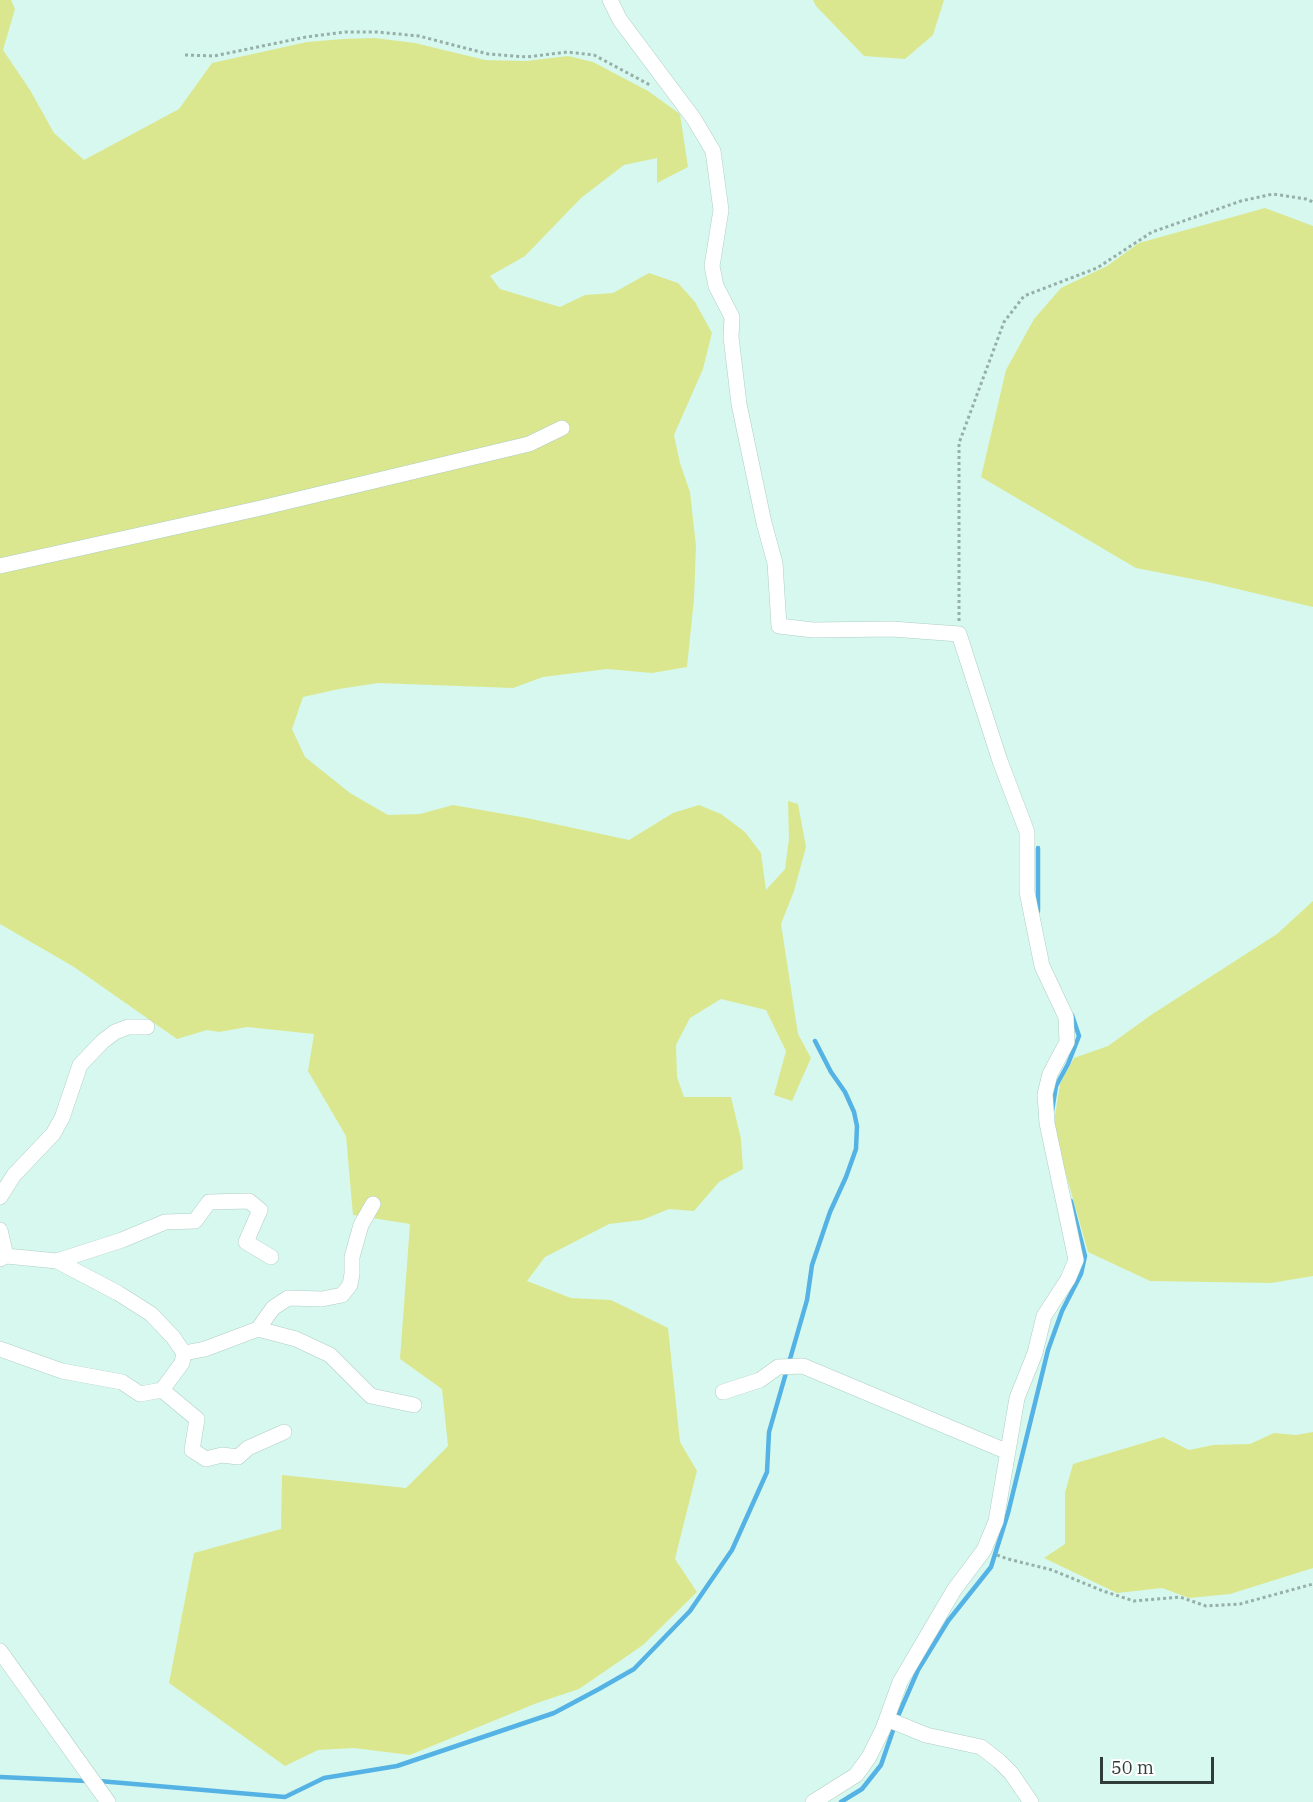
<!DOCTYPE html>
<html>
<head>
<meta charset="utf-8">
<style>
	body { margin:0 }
	#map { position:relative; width:1313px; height:1802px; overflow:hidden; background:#d7f8ee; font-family:"IBM Plex Serif",serif }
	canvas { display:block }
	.scale { position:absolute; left:1100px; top:1757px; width:114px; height:27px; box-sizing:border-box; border:3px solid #2f3c38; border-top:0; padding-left:8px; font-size:18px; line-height:21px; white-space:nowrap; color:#2f3c38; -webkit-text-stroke:4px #fff; paint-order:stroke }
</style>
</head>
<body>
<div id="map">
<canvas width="1313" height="1802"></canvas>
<div class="scale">50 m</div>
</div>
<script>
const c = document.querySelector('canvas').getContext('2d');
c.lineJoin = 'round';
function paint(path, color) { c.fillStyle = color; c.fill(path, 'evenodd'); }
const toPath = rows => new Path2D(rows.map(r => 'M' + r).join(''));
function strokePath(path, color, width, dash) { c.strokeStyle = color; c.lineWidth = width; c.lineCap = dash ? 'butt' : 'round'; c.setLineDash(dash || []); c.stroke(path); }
paint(toPath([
	[0,0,11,0,15,9,3,50,30,90,54,133,84,160,179,109,212,63,307,42,343,39,374,38,415,43,485,60,526,61,568,56,593,62,648,91,680,114,688,167,657,183,657,158,624,165,581,198,525,256,490,276,500,289,560,307,585,295,613,293,649,273,678,283,695,302,712,333,703,369,674,435,680,463,690,492,696,546,694,599,687,667,652,673,607,669,543,677,513,688,378,683,339,689,303,697,292,729,305,757,350,793,388,815,420,814,453,805,527,818,629,840,673,813,699,805,721,814,745,832,761,853,766,890,785,869,789,839,788,801,798,804,806,847,794,891,781,924,798,1034,811,1058,792,1101,774,1095,786,1051,766,1010,721,999,690,1018,676,1045,677,1077,684,1097,731,1097,741,1139,743,1169,719,1182,694,1211,669,1209,642,1220,609,1224,545,1257,527,1281,571,1298,611,1300,668,1328,680,1442,697,1471,675,1559,697,1592,643,1645,579,1689,537,1703,410,1755,354,1748,318,1750,285,1766,169,1683,194,1553,281,1529,282,1475,406,1488,448,1446,442,1389,400,1359,410,1224,353,1215,346,1136,308,1071,314,1034,247,1027,219,1032,207,1030,177,1039,74,967,0,924],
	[813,0,944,0,933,35,905,59,864,56,816,6],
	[1265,208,1313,226,1313,607,1208,582,1136,568,981,477,1006,370,1034,319,1061,288,1107,266,1139,243],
	[1313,901,1313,1276,1271,1283,1150,1281,1088,1252,1053,1128,1060,1084,1074,1058,1108,1046,1151,1015,1277,934],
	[1313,1432,1313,1568,1230,1594,1189,1598,1162,1588,1117,1593,1044,1558,1065,1544,1065,1493,1073,1464,1163,1437,1189,1450,1213,1445,1250,1444,1274,1433,1296,1435]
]), '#dbe78f');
strokePath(toPath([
	[1038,911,1038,848],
	[1052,1111,1056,1086,1068,1064,1079,1036,1072,1015],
	[0,1777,87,1781],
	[99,1781,285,1797,324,1778,397,1766,554,1713,599,1689,634,1669,690,1611,732,1550,767,1472,769,1432,807,1300,812,1265,830,1212,846,1177,856,1149,857,1126,854,1112,845,1092,831,1072,815,1041],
	[841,1802,862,1789,881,1765,898,1716,918,1670,948,1621,991,1567,1008,1513,1048,1350,1062,1311,1081,1274,1085,1256,1071,1201]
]), '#54b2e5', 4.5);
const minor = toPath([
	[610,0,620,20,694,119,713,151,721,210,712,266,716,286,732,317,731,337,739,404,764,523,775,563,779,626,813,630,892,629,959,634,1000,761,1027,832,1027,892,1042,966,1066,1017,1067,1042,1050,1074,1045,1094,1047,1123,1076,1260,1068,1279,1044,1316,1035,1353,1017,1398,996,1521,984,1550,954,1590,900,1682,883,1729,869,1757,856,1775,813,1802],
	[0,566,261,508,529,444,562,428],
	[0,1197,14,1175,53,1134,62,1118,80,1065,103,1041,115,1032,128,1027,147,1027],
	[0,1230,6,1256],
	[0,1259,6,1256,57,1261,118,1293,151,1314,173,1337,184,1353],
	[57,1261,122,1240,165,1222,195,1221,209,1202,249,1201,260,1210,246,1242,271,1257],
	[258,1329,296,1339,330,1355,371,1396,414,1405],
	[0,1349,62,1371,122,1382,140,1394,162,1390,182,1363,184,1353,205,1349,258,1329,273,1308,288,1298,322,1299,342,1295,350,1285,352,1274,352,1257,361,1225,373,1204],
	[162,1390,197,1419,192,1450,206,1459,222,1455,238,1457,248,1448,284,1432],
	[723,1392,760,1380,778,1367,803,1366,1008,1452],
	[0,1651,108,1802],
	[887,1719,926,1735,981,1747,999,1761,1011,1773,1031,1802]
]);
strokePath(minor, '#afcec5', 16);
strokePath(toPath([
	[185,55,214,56,306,37,345,32,377,32,419,36,488,54,527,57,567,52,594,55,650,85],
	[959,621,959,443,1004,322,1024,296,1097,268,1152,232,1241,201,1273,194,1306,199,1313,202],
	[997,1555,1008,1559,1052,1570,1103,1591,1134,1601,1180,1597,1206,1606,1240,1604,1313,1584]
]), '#96afa8', 3, [3, 3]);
strokePath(minor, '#fff', 15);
</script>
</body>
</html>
